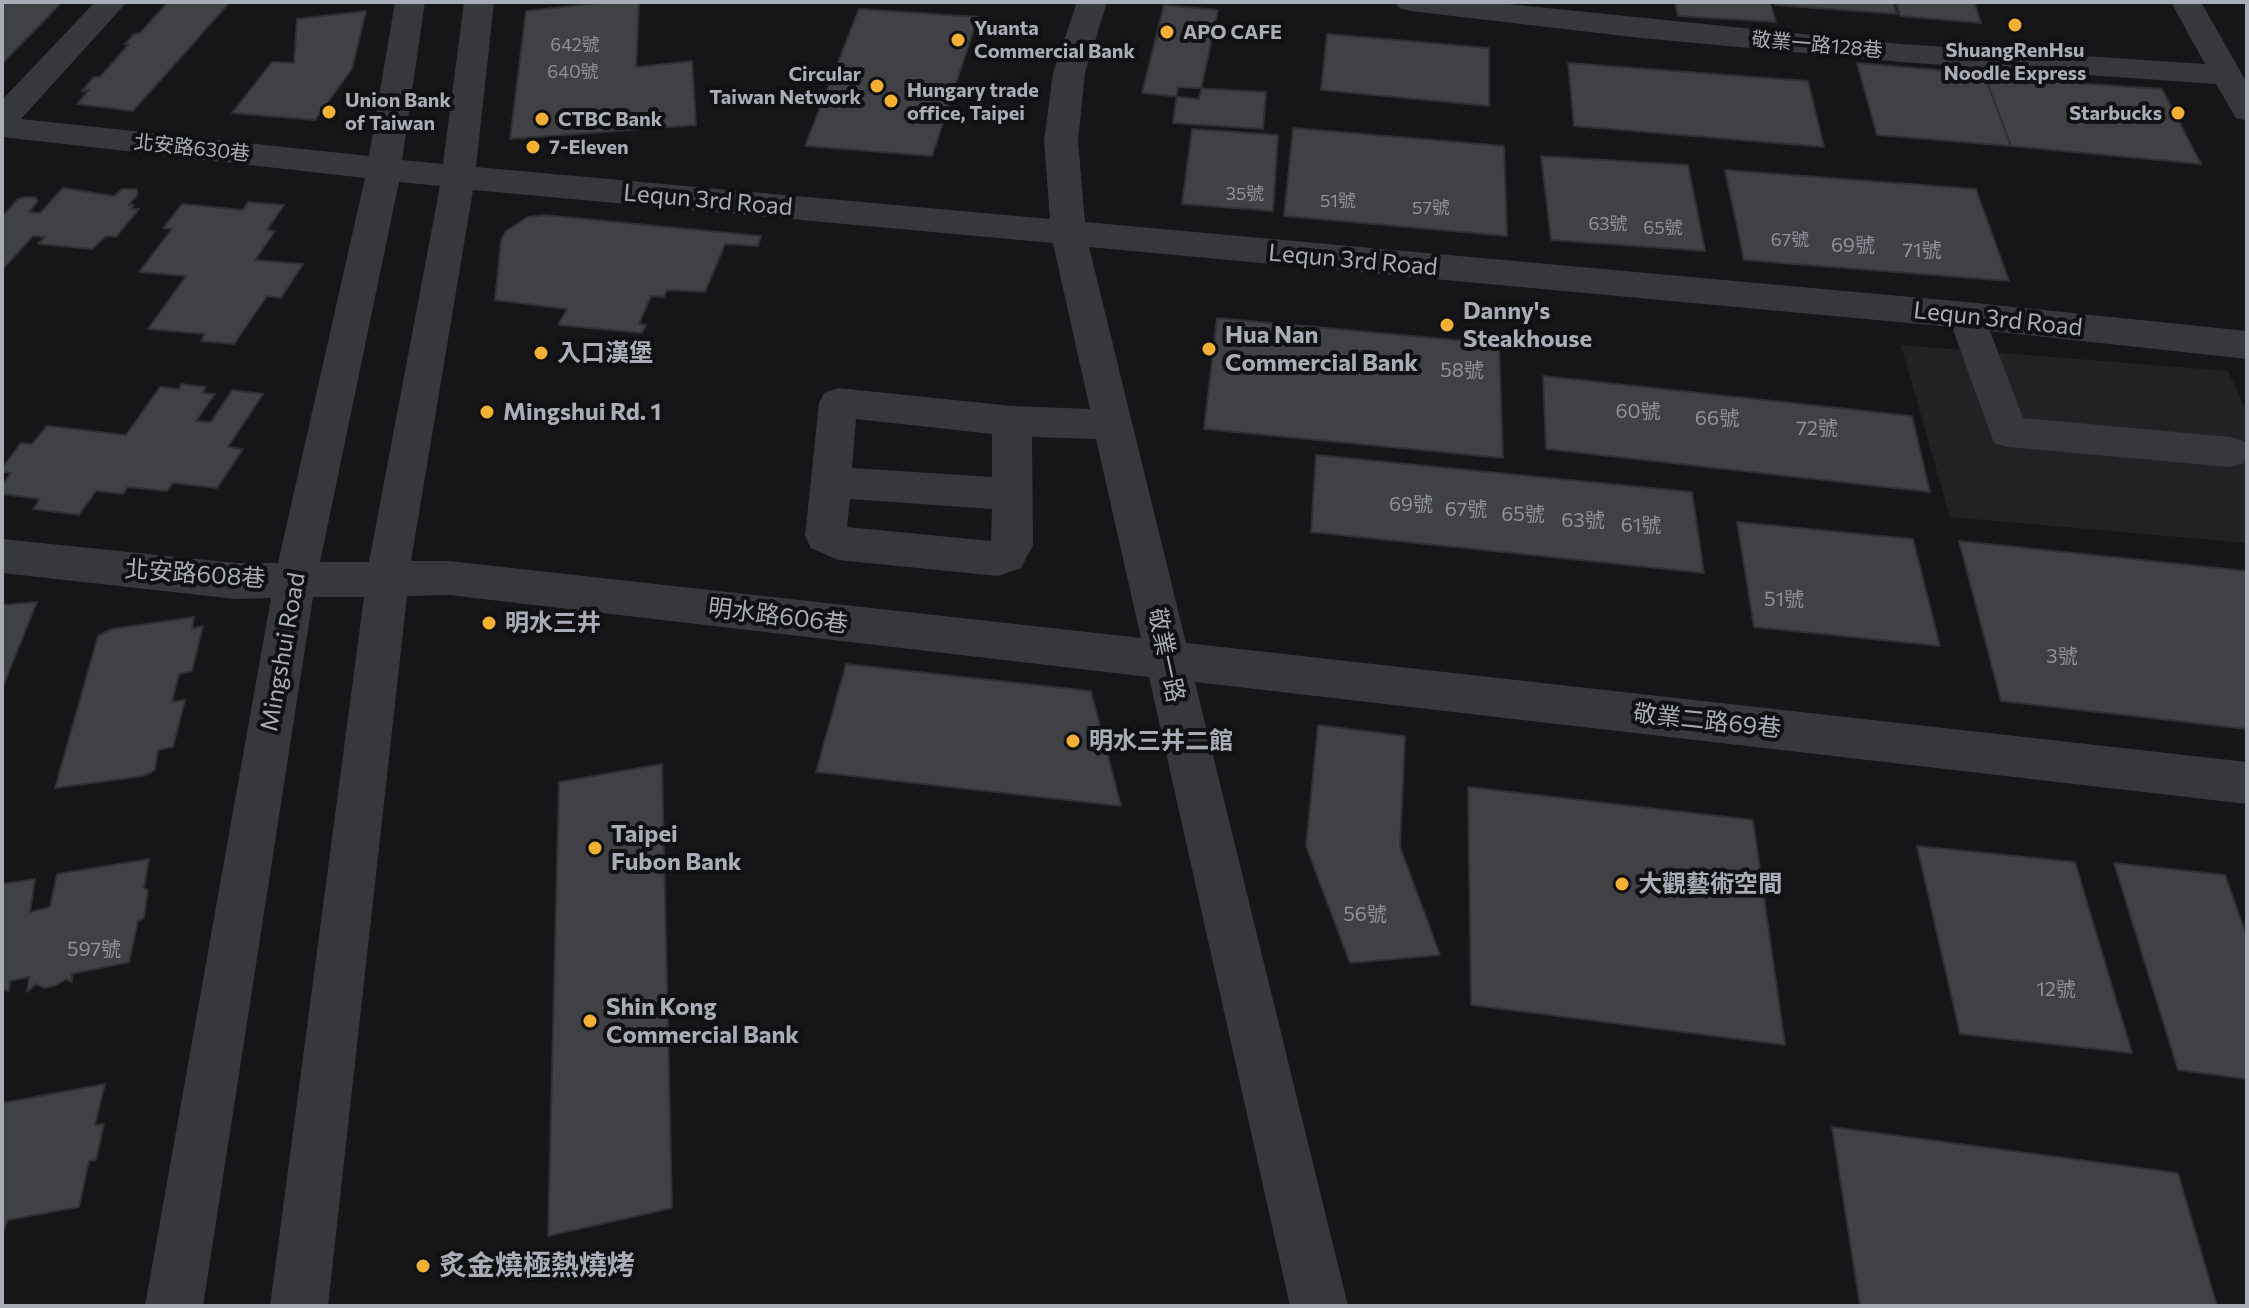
<!DOCTYPE html>
<html>
<head>
<meta charset="utf-8">
<style>
	body { margin:0 }
	#map { position:relative; width:2249px; height:1308px; overflow:hidden; background:#161618; font-family:Commissioner,sans-serif }
	canvas { display:block }
	.frame { position:absolute; inset:0; border:4px solid #a8adb8; pointer-events:none }
</style>
</head>
<body>
<div id="map">
<canvas width="2249" height="1308"></canvas>
<div class="frame"></div>
</div>
<script>
const c = document.querySelector('canvas').getContext('2d');
c.lineJoin = 'round';
function paint(path, color) { c.fillStyle = color; c.fill(path, 'evenodd'); }
const toPath = rows => new Path2D(rows.map(r => 'M' + r).join(''));
function strokePath(path, color, width, dash) { c.strokeStyle = color; c.lineWidth = width; c.lineCap = dash ? 'butt' : 'round'; c.setLineDash(dash || []); c.stroke(path); }
function write(font, color, halo, rows, align = 'center') {
  c.font = font + ' Commissioner,"Noto Sans TC",sans-serif'; c.lineWidth = 8; c.setLineDash([]); c.textBaseline = 'middle'; c.strokeStyle = halo; c.fillStyle = color; for (const [text, x, y, turn = 0] of rows) {
    c.save(); c.translate(x, y); c.rotate((+turn || 0) * Math.PI / 180); c.textAlign = isNaN(turn) ? turn : align; if (halo) c.strokeText(text, 0, 0); c.fillText(text, 0, 0); c.restore();
  }
}
paint(toPath([
	[1901,345,2228,371,2247,413,2247,543,1950,517]
]), '#222225');
const building = toPath([
	[2,2,62,2,2,64,2,2],
	[168,2,230,2,133,111,77,104,89,90,82,91,94,77,100,77,129,44,125,44,134,34,140,33,168,2],
	[608,2,639,2,636,67,692,61,696,125,510,139,526,11,608,2],
	[1675,2,1770,2,1776,22,1678,16,1675,2],
	[1774,2,1893,2,1897,14,1775,5,1774,2],
	[1896,2,1974,2,1981,23,1900,16,1896,2],
	[1164,5,1218,10,1199,99,1142,93,1164,5],
	[859,9,978,17,932,156,805,146,859,9],
	[366,11,352,69,315,120,232,113,272,62,294,63,297,19,366,11],
	[1327,34,1489,48,1489,106,1321,90,1327,34],
	[1568,63,1808,81,1824,147,1574,126,1568,63],
	[1857,63,1984,74,2011,146,1877,135,1857,63],
	[1985,77,2162,89,2201,164,2011,146,1985,77],
	[1178,87,1266,92,1263,129,1173,123,1178,87],
	[1293,128,1504,146,1507,236,1284,216,1293,128],
	[1192,129,1278,135,1273,211,1182,204,1192,129],
	[1541,156,1688,165,1705,251,1551,240,1541,156],
	[1725,170,1976,189,2009,281,1744,260,1725,170],
	[63,188,114,196,122,189,136,189,138,194,129,205,134,205,131,209,139,209,116,237,106,236,92,249,38,244,45,237,33,236,2,270,2,217,18,199,25,197,35,197,38,201,29,212,40,213,63,188],
	[248,202,284,205,267,230,275,231,255,260,303,264,281,298,267,296,234,344,201,341,205,334,148,329,186,276,139,272,172,229,163,228,182,204,243,210,248,202],
	[544,215,761,236,758,246,725,244,705,292,667,290,664,297,651,296,639,324,646,325,642,333,558,325,567,309,495,300,501,240,506,231,528,217,544,215],
	[1217,318,1499,344,1503,458,1204,429,1217,318],
	[1543,376,1912,416,1930,492,1546,449,1543,376],
	[181,384,206,387,202,393,215,394,196,421,211,422,232,390,263,394,228,447,243,449,217,488,173,483,167,491,128,487,123,494,96,491,79,515,33,509,40,499,2,494,2,485,11,473,2,472,2,468,21,443,32,444,47,426,126,435,160,387,179,389,181,384],
	[1316,455,1692,492,1704,573,1311,532,1316,455],
	[1737,522,1913,539,1940,646,1754,627,1737,522],
	[1959,541,2247,571,2247,729,2001,701,1959,541],
	[37,602,2,689,2,605,37,602],
	[194,617,192,629,203,626,192,671,179,674,172,702,185,700,173,747,158,750,155,770,144,776,55,788,98,636,112,629,194,617],
	[846,664,1091,691,1121,806,816,772,846,664],
	[1318,725,1405,736,1400,847,1440,955,1350,963,1306,846,1318,725],
	[662,764,672,1208,548,1236,559,782,662,764],
	[1468,787,1753,820,1785,1045,1471,1005,1468,787],
	[1917,846,2075,862,2132,1053,1960,1034,1917,846],
	[149,859,144,888,148,890,144,918,138,921,129,962,72,974,72,982,66,979,55,986,44,988,36,984,27,992,29,977,10,981,9,991,2,989,2,884,35,879,30,912,50,907,57,874,149,859],
	[2114,863,2225,875,2247,937,2247,1079,2178,1070,2114,863],
	[105,1084,95,1125,104,1124,96,1160,89,1161,79,1207,8,1220,2,1234,2,1103,105,1084],
	[1832,1127,2178,1173,2217,1306,1860,1306,1832,1127]
]);
paint(building, '#404145');
strokePath(building, '#303034', 2);
paint(toPath([
	[95,2,127,2,21,119,369,156,395,2,425,2,402,160,443,164,464,2,494,2,476,167,1050,219,1044,141,1053,73,1077,2,1107,2,1085,73,1078,141,1085,222,1966,302,2247,331,2247,359,1990,331,2023,418,2230,437,2244,441,2247,447,2244,463,2230,467,2008,447,1994,443,1952,327,1089,247,1186,643,2247,762,2247,804,1195,682,1348,1306,1290,1306,1149,677,449,595,407,596,328,1306,270,1306,364,597,313,597,203,1306,145,1306,271,598,236,599,2,573,2,539,236,563,278,563,365,178,2,137,2,100,95,2],
	[399,182,440,186,369,562,320,562,399,182],
	[473,190,1053,243,1090,409,1012,406,838,388,824,393,819,403,805,536,811,548,838,560,998,576,1021,568,1033,545,1032,437,1096,439,1141,638,449,561,411,561,473,190],
	[856,419,992,434,992,477,852,468,856,419],
	[850,499,992,509,991,541,847,527,850,499],
	[1395,2,1488,2,1901,44,2205,64,2171,2,2201,2,2247,83,2247,121,2236,118,2216,84,1901,62,1641,38,1410,11,1399,8,1395,2]
]), '#37383d');
for (const [x, y, r, color] of [
	[2015,25,8,"#f2b134"],
	[1167,32,8,"#f2b134"],
	[958,40,8,"#f2b134"],
	[877,86,8,"#f2b134"],
	[891,101,8,"#f2b134"],
	[329,112,8,"#f2b134"],
	[2178,113,8,"#f2b134"],
	[542,119,8,"#f2b134"],
	[533,147,8,"#f2b134"],
	[1447,325,8,"#f2b134"],
	[1209,349,8,"#f2b134"],
	[541,353,8,"#f2b134"],
	[487,412,8,"#f2b134"],
	[489,623,8,"#f2b134"],
	[1073,741,8,"#f2b134"],
	[595,848,8,"#f2b134"],
	[1622,884,8,"#f2b134"],
	[590,1021,8,"#f2b134"],
	[423,1266,8,"#f2b134"]
]) { const dot = new Path2D(); dot.arc(x, y, r, 0, 2 * Math.PI); c.fillStyle = color; c.fill(dot); strokePath(dot, '#111113', 3); }
write('18px', '#8e929b', null, [
	["642號",575,45],
	["640號",573,72],
	["35號",1245,194],
	["51號",1338,201],
	["57號",1431,208],
	["63號",1608,224],
	["65號",1663,228],
	["67號",1790,240]
]);
write('bold 20px', '#a8adb8', '#111113', [
	["Yuanta",974,28],
	["Commercial Bank",974,51],
	["APO CAFE",1183,32],
	["ShuangRenHsu",2015,50,"center"],
	["Noodle Express",2015,73,"center"],
	["Circular",861,74,"right"],
	["Taiwan Network",861,97,"right"],
	["Hungary trade",907,90],
	["office, Taipei",907,113],
	["Union Bank",345,100],
	["of Taiwan",345,123],
	["Starbucks",2162,113,"right"],
	["CTBC Bank",558,119],
	["7-Eleven",549,147]
], 'left');
write('20px', '#a8adb8', '#111113', [
	["敬業一路128巷",1817,45,5],
	["北安路630巷",192,148,6]
]);
write('20px', '#8e929b', null, [
	["69號",1853,245],
	["71號",1922,250],
	["58號",1462,370],
	["60號",1638,411],
	["66號",1717,418],
	["72號",1817,428],
	["69號",1411,504],
	["67號",1466,509],
	["65號",1523,514],
	["63號",1583,520],
	["61號",1641,525],
	["51號",1784,599],
	["3號",2062,656],
	["56號",1365,914],
	["597號",94,949],
	["12號",2056,989]
]);
write('24px', '#a8adb8', '#111113', [
	["Lequn 3rd Road",708,200,5],
	["Lequn 3rd Road",1353,260,5],
	["Lequn 3rd Road",1998,319,6],
	["北安路608巷",195,574,4],
	["明水路606巷",778,616,7],
	["Mingshui Road",283,652,-80],
	["敬業一路",1166,655,78],
	["敬業二路69巷",1707,721,6]
]);
write('bold 24px', '#a8adb8', '#111113', [
	["Danny's",1463,311],
	["Steakhouse",1463,339],
	["Hua Nan",1225,335],
	["Commercial Bank",1225,363],
	["入口漢堡",557,353],
	["Mingshui Rd. 1",503,412],
	["明水三井",505,623],
	["明水三井二館",1089,741],
	["Taipei",611,834],
	["Fubon Bank",611,862],
	["大觀藝術空間",1638,884],
	["Shin Kong",606,1007],
	["Commercial Bank",606,1035]
], 'left');
write('bold 28px', '#a8adb8', '#111113', [
	["炙金燒極熱燒烤",439,1266]
], 'left');
</script>
</body>
</html>
